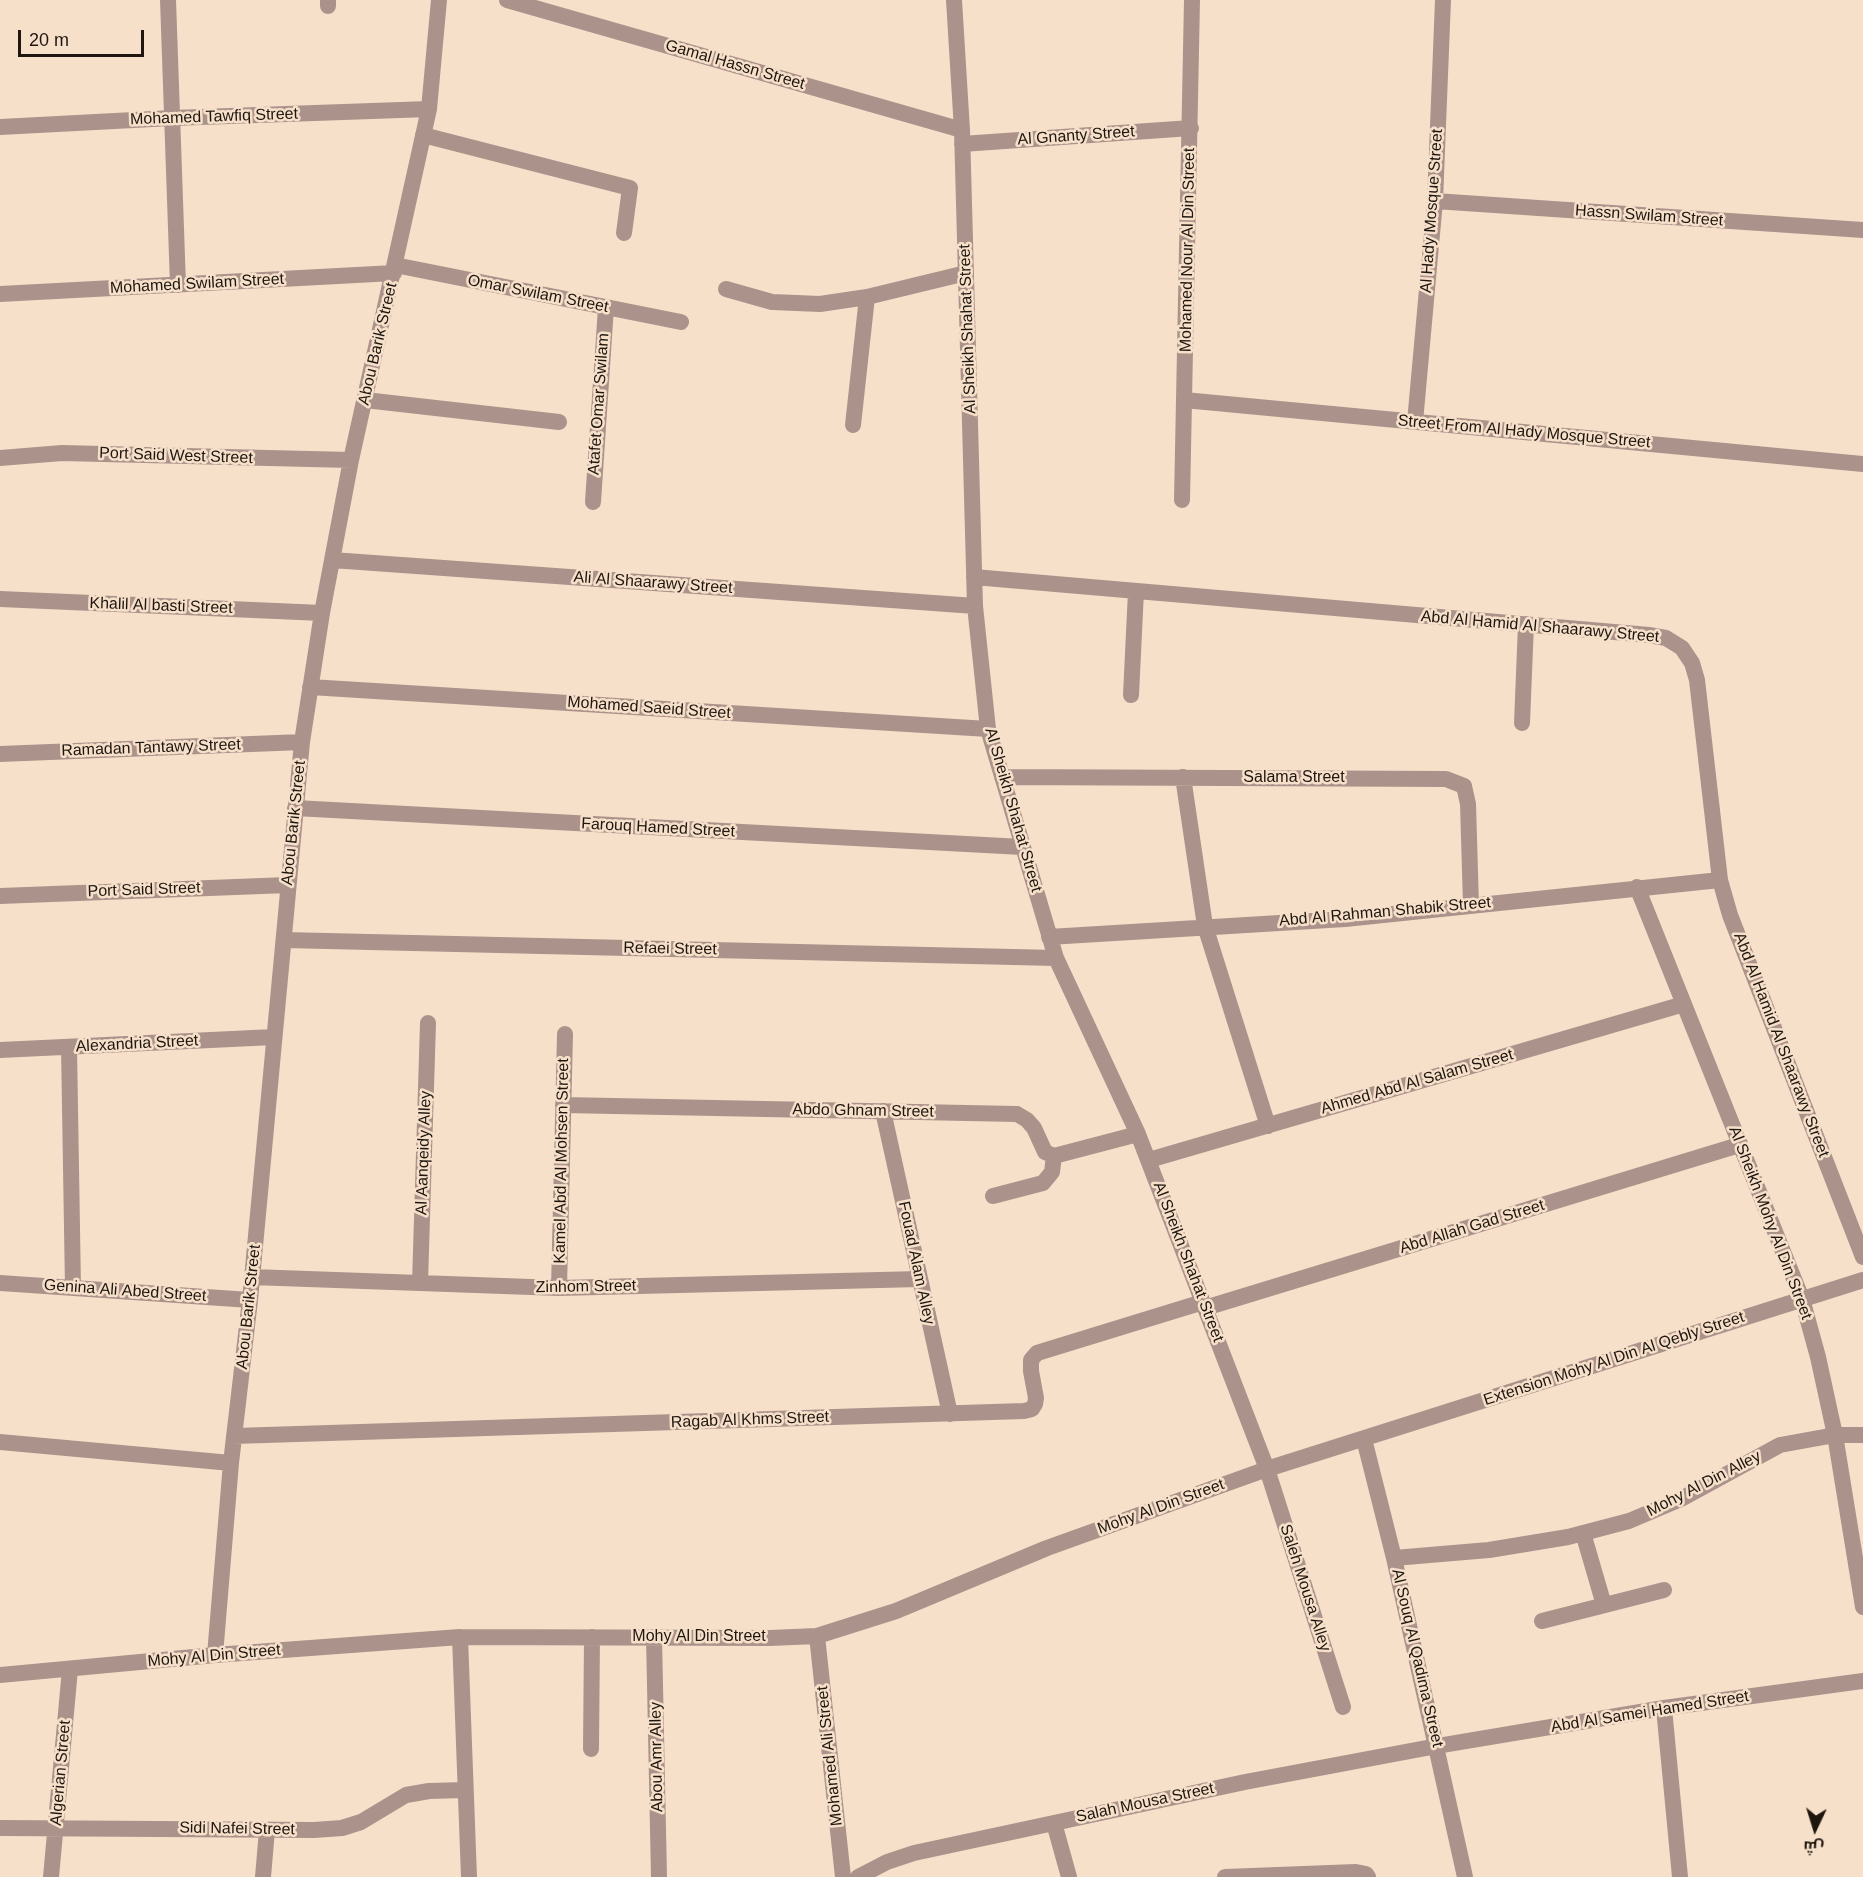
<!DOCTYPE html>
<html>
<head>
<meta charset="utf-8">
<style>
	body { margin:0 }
	#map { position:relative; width:1863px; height:1877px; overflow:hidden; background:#f7e0ca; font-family:Arial,Cairo,sans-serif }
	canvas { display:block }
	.north { position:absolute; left:1785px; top:1799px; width:60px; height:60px; -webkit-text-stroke:4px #f7e0ca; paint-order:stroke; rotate:184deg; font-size:16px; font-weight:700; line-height:24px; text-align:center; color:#1e160f }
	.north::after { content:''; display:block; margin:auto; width:21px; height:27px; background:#1e160f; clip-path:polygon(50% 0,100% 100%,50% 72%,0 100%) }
	.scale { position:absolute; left:18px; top:30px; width:126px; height:27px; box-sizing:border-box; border:3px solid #1e160f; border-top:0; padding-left:8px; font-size:18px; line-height:21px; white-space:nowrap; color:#1e160f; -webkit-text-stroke:4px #f7e0ca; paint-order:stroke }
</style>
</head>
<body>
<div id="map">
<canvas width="1863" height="1877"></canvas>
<div class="north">ش</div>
<div class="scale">20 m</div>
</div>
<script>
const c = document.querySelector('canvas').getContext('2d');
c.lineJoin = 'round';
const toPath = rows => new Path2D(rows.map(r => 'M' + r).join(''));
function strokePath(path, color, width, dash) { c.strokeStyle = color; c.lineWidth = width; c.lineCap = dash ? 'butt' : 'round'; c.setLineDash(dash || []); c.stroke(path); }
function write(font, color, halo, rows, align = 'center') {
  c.font = font + ' Arial,sans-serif'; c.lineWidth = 5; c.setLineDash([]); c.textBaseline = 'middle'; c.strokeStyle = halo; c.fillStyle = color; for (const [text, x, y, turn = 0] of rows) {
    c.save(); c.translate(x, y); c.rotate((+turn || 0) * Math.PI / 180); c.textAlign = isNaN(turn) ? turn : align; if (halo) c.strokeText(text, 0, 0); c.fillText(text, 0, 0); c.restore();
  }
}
strokePath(toPath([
	[726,289,772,302,820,304,867,297,966,273],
	[853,425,867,297]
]), '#ab938b', 16);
strokePath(toPath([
	[168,0,178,285],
	[328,0,328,6],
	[507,0,962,130],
	[954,0,962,130,975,606,988,729,1056,958,1138,1134,1267,1469,1343,1707],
	[0,127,172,118,429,109],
	[423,135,630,188,624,233],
	[962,144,1191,128],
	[1435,201,1863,230],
	[395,265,681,322],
	[0,294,394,273],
	[365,400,559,422],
	[1184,400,1863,464],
	[1415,422,1435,201,1443,0],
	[0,458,62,453,351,460],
	[1182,500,1192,0],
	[593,502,606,307],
	[332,560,975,606],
	[974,577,1649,635,1666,638,1682,648,1692,663,1697,680,1720,880,1730,915,1863,1257],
	[0,599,322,613],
	[310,687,988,729],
	[1131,695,1136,591],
	[1522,723,1526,624],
	[0,754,302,742],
	[1002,777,1446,779,1464,786,1468,804,1471,905],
	[1183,777,1205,926,1268,1126],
	[295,808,1022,847],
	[1637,887,1802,1299,1818,1357,1835,1435,1863,1607],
	[0,896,288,885],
	[1049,937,1345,919,1720,880],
	[284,940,1056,958],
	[69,1047,73,1288],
	[0,1050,274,1037],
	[563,1105,1017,1114,1027,1120,1034,1128,1045,1152,1054,1156,1138,1134],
	[883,1111,950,1414],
	[1149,1160,1684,1004],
	[993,1196,1043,1183,1052,1172,1054,1156],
	[252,1277,559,1288,920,1279],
	[0,1283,250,1300],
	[420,1283,428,1023],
	[559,1288,565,1034],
	[1205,1308,1739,1145],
	[234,1436,1024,1411,1032,1409,1035,1404,1036,1398,1031,1371,1031,1360,1037,1353,1203,1302],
	[1364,1439,1394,1558,1465,1877],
	[0,1442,231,1463],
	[1583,1533,1604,1605],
	[1394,1558,1489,1550,1568,1537,1629,1521,1681,1499,1780,1445,1835,1435,1863,1435],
	[1542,1621,1664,1590],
	[817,1636,843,1877],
	[460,1637,469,1877],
	[654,1637,659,1877],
	[215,1655,231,1463,250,1300,302,742,322,613,351,460,429,109,439,0],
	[0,1675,215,1655,460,1637,770,1638,817,1636,896,1611,1047,1548,1267,1469,1863,1280],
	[1664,1708,1680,1877],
	[591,1749,592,1637],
	[1054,1823,1069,1877],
	[0,1828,314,1830,342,1828,361,1822,406,1795,429,1791,465,1790],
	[51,1877,70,1669],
	[263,1877,267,1830],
	[858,1877,887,1862,914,1853,1245,1782,1437,1746,1664,1708,1863,1681],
	[1225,1877,1356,1872,1366,1874,1368,1877]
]), '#ab938b', 16);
write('16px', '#1e160f', '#f7e0ca', [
	["Gamal Hassn Street",735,65,16],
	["Mohamed Tawfiq Street",214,117,-2],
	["Al Gnanty Street",1076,136,-4],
	["Al Hady Mosque Street",1432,211,-86],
	["Hassn Swilam Street",1649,216,4],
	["Mohamed Nour Al Din Street",1188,250,-89],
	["Mohamed Swilam Street",197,284,-3],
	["Omar Swilam Street",538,294,11],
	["Al Sheikh Shahat Street",968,329,-92],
	["Abou Barik Street",378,344,-77],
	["Atafet Omar Swilam",599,404,-86],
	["Street From Al Hady Mosque Street",1524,432,5],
	["Port Said West Street",176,456,2],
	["Ali Al Shaarawy Street",653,583,4],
	["Khalil Al basti Street",161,606,2],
	["Abd Al Hamid Al Shaarawy Street",1540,627,5],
	["Mohamed Saeid Street",649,708,4],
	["Ramadan Tantawy Street",151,748,-2],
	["Salama Street",1294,778],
	["Al Sheikh Shahat Street",1013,810,74],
	["Abou Barik Street",294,823,-84],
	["Farouq Hamed Street",658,828,3],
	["Port Said Street",144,890,-2],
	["Abd Al Rahman Shabik Street",1385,912,-5],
	["Refaei Street",670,949,1],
	["Alexandria Street",137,1044,-3],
	["Abd Al Hamid Al Shaarawy Street",1781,1045,69],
	["Ahmed Abd Al Salam Street",1417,1082,-16],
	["Abdo Ghnam Street",863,1111,1],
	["Al Aanqeidy Alley",424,1153,-88],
	["Kamel Abd Al Mohsen Street",562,1161,-89],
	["Al Sheikh Mohy Al Din Street",1770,1223,69],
	["Abd Allah Gad Street",1472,1227,-17],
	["Al Sheikh Shahat Street",1188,1262,69],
	["Fouad Alam Alley",916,1263,78],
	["Zinhom Street",586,1287,-1],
	["Genina Ali Abed Street",125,1291,4],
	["Abou Barik Street",249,1307,-84],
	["Extension Mohy Al Din Al Qebly Street",1614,1359,-18],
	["Ragab Al Khms Street",750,1420,-2],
	["Mohy Al Din Alley",1704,1484,-27],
	["Mohy Al Din Street",1161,1507,-20],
	["Saleh Mousa Alley",1305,1588,72],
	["Mohy Al Din Street",699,1637],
	["Mohy Al Din Street",214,1656,-5],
	["Al Souq Al Qadima Street",1417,1658,77],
	["Abd Al Samei Hamed Street",1650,1712,-9],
	["Mohamed Ali Street",830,1756,-96],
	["Abou Amr Alley",657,1757,-91],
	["Algerian Street",61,1773,-85],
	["Salah Mousa Street",1145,1803,-12],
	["Sidi Nafei Street",237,1829,1]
]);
</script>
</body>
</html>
